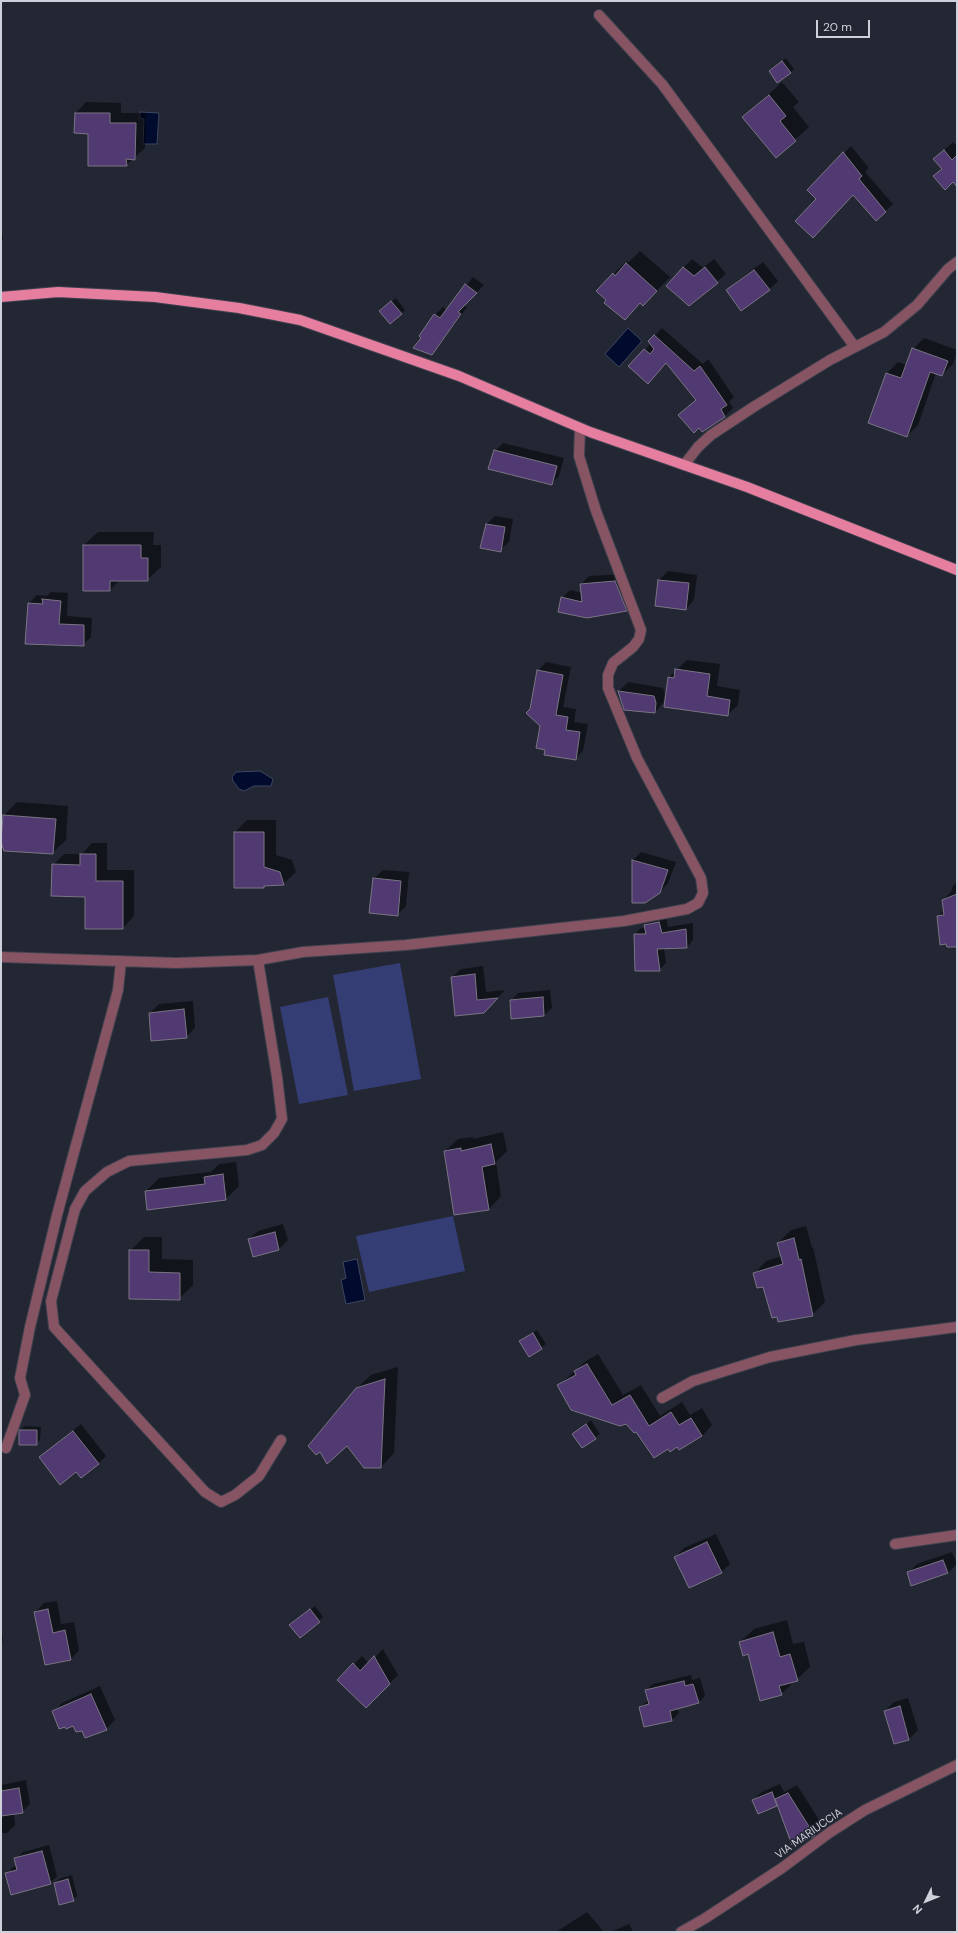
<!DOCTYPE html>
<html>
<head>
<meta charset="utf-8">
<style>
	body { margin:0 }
	#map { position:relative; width:958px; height:1933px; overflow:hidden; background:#232633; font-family:"DM Sans",sans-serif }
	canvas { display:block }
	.frame { position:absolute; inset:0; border:2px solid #cfd1da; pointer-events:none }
	.north { position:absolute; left:906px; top:1881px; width:40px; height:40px; -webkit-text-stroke:3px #232633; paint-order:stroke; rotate:227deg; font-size:11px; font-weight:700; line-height:16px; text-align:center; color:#cfd1da }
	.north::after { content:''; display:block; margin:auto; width:14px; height:18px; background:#cfd1da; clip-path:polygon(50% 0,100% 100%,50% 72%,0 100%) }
	.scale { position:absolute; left:816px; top:20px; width:54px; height:18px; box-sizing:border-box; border:2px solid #cfd1da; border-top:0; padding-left:5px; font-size:12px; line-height:14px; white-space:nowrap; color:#cfd1da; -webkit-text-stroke:3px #232633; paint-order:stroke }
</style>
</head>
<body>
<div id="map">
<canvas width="958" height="1933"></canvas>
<div class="frame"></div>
<div class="north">N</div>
<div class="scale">20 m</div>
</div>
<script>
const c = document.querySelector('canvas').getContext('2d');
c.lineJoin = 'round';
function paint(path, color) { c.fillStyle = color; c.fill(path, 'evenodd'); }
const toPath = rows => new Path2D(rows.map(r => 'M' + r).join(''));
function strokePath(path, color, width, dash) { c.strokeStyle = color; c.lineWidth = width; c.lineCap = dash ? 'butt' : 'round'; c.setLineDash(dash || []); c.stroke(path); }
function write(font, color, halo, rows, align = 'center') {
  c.font = font + ' "DM Sans",sans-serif'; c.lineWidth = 3; c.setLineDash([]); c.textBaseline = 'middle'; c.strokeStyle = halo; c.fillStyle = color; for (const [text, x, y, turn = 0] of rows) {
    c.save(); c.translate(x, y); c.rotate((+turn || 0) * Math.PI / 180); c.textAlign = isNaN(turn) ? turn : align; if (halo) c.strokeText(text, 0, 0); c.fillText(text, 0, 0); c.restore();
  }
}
paint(toPath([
	[400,963,421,1079,354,1091,333,975],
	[328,997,348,1095,299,1104,280,1007],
	[453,1216,465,1271,369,1292,356,1236]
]), '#353e74');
const water = toPath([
	[140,112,159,113,157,144,143,144,144,119,140,118,140,112],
	[628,328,642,341,619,367,605,354,628,328],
	[260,771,273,779,271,786,254,786,244,791,239,789,233,781,232,777,236,772,260,771],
	[357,1259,365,1300,346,1304,341,1280,346,1278,343,1262,357,1259]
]);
paint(water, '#000b2d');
strokePath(water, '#3e4661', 1);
paint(toPath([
	[786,58,794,69,790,73,774,67],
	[782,82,799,102,793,107,809,127,776,157,744,117],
	[86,102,121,103,121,113,146,113,145,148,126,165,89,133,76,113],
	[953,142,957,146,957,178,935,176,942,168,935,159],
	[851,146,869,168,865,172,893,204,876,220,853,194,818,199,808,190],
	[1,226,3,239,1,242],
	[640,251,670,277,643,305,641,302,625,319,613,274,627,261,629,262],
	[692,259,703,268,714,259,726,274,689,305,683,268],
	[763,262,778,281,769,290,727,290,736,282],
	[473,277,484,285,464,305,467,307,439,346,431,354,422,337,435,315,443,307,447,310],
	[396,298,405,310,401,314,385,307],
	[662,328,703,364,708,359,734,397,729,402,733,408,725,416,702,431,697,399,667,362,656,374,645,350,651,343,650,341],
	[924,338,957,350,957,353,953,364,942,375,936,373,918,425,907,436,870,423,887,373,898,362,907,365,913,349],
	[503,443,564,458,559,476,551,484,495,451],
	[495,516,513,519,509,542,500,550,487,524],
	[98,532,154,532,153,545,161,545,161,567,147,580,120,580,110,590,84,545],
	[668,571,697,575,694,600,686,609,657,606,659,580],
	[623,574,634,603,627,611,587,617,562,598,570,590,582,593,581,584,589,576],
	[51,592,68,593,67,616,92,618,91,637,83,645,29,603,37,595,47,596],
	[687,660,720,664,717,686,740,690,738,705,727,715,669,677],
	[546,662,571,667,563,707,576,709,574,722,588,724,583,751,575,759,546,749,541,725,531,709,538,671],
	[628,682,663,688,665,694,663,703,655,712,625,709,619,691],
	[17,802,68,806,66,840,52,853,4,815],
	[247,820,276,820,276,855,292,860,296,872,283,884,265,885,263,887,235,832],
	[92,843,107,843,107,870,134,870,134,916,123,928,53,865,64,854,82,854],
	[641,852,676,862,668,883,660,892,633,902,633,860],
	[383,870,409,872,406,906,397,915,374,879],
	[957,882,957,942,938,917,944,910,943,900,951,892,953,886],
	[666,916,668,927,693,923,693,940,687,947,664,948,666,963,659,970,635,934,641,928,645,928,645,926,652,919],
	[483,966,486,992,505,990,483,1013,452,977,461,969],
	[550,990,552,1008,544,1015,511,1001,518,993],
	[193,1001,195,1028,186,1037,150,1013,159,1004],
	[503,1132,507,1151,496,1162,501,1196,489,1209,445,1151,458,1139,473,1137,473,1139],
	[236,1162,239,1186,226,1199,148,1209,146,1191,159,1178,211,1172,219,1164],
	[283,1224,288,1240,279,1249,254,1256,249,1239,258,1231],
	[806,1226,812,1248,813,1247,825,1302,812,1315,763,1286,754,1274,766,1261,782,1256,778,1243,791,1230],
	[144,1237,162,1237,162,1259,193,1260,193,1285,179,1299,130,1298,130,1251],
	[537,1330,546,1344,529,1356,520,1341],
	[598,1354,623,1395,641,1385,660,1416,682,1402,690,1415,702,1408,712,1425,702,1436,678,1446,668,1447,559,1385,586,1361],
	[398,1367,394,1453,381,1467,357,1388,371,1375],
	[591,1420,600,1434,582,1447,573,1434],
	[81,1424,106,1456,98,1464,77,1470,40,1457],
	[25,1426,41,1427,40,1440,36,1444,20,1430],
	[716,1534,730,1564,721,1572,675,1557,684,1548],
	[952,1552,957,1564,948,1573,908,1573,917,1564],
	[57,1601,61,1624,74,1622,79,1650,71,1659,35,1612,44,1603],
	[315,1606,323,1617,319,1621,294,1621],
	[787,1620,793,1644,804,1642,810,1667,781,1694,740,1642,754,1629],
	[1,1624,3,1641,1,1642],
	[383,1649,398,1675,366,1707,339,1680,362,1656,369,1663],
	[691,1675,692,1680,700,1678,705,1696,698,1703,677,1708,679,1713,672,1720,644,1726,640,1707,649,1700,646,1690,653,1684],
	[100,1686,115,1720,106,1729,74,1725,53,1712,62,1703],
	[908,1698,918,1730,909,1739,894,1743,885,1711,894,1702],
	[26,1780,30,1804,22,1812,14,1813,15,1825,7,1833,1,1833,1,1785],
	[780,1784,784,1792,797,1785,823,1826,814,1835,778,1805,758,1812,753,1800,762,1792],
	[49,1845,57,1876,50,1883,7,1874,13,1867,17,1866,16,1859,23,1852],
	[72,1875,77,1896,73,1900,55,1883,59,1879],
	[587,1912,604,1932,557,1932,559,1930],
	[629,1924,633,1932,611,1932]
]), '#0007');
const building = toPath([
	[782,61,791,73,777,83,769,71,782,61],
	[769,95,786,116,780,121,796,141,776,158,742,117,769,95],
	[75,113,110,113,110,123,136,123,135,160,126,159,127,166,88,166,88,134,74,133,75,113],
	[944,150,952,160,957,155,957,187,953,182,945,190,933,176,942,169,933,159,944,150],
	[843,152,862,176,859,179,886,212,876,221,853,195,813,238,795,221,816,199,807,190,843,152],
	[626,263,657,291,643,306,640,303,625,320,604,303,606,300,596,291,613,273,615,276,626,263],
	[683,267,694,276,705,267,718,283,689,306,666,286,683,267],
	[754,270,770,290,741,311,726,290,754,270],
	[465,284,477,293,458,312,461,314,432,355,413,348,421,338,419,336,434,314,440,318,465,284],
	[391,301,402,314,390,324,379,311,391,301],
	[654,335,694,371,700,366,727,405,721,409,725,417,702,432,699,428,694,433,678,415,696,400,666,363,648,384,628,366,644,349,650,354,654,349,648,341,654,335],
	[912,348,948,361,942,376,930,372,907,437,868,423,886,373,901,378,912,348],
	[494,450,557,466,552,485,488,469,494,450],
	[486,524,505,527,501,552,480,548,486,524],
	[83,545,141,545,141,558,148,558,148,581,110,581,110,591,83,591,83,545],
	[658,580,689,583,686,610,655,606,658,580],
	[615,581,627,611,587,618,558,612,561,597,582,602,580,584,615,581],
	[42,599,61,601,59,624,84,625,84,646,25,644,28,603,43,604,42,599],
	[675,669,710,674,707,696,730,700,728,716,664,707,668,677,674,678,675,669],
	[537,670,563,675,556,715,568,717,566,730,580,732,576,760,544,755,545,750,536,748,540,726,526,713,530,709,537,670],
	[618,691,654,696,656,703,655,713,624,710,618,691],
	[3,815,56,819,53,854,4,851,1,842,3,815],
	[234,832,264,832,264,867,280,872,284,885,264,886,264,888,234,888,234,832],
	[80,854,96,854,96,881,123,881,123,929,85,929,85,897,51,896,52,864,80,865,80,854],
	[632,860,668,870,660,893,645,903,632,903,632,860],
	[373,878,401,881,398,916,369,913,373,878],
	[957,894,957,947,947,947,946,944,940,945,937,916,944,915,942,900,957,894],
	[659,922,662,933,686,929,687,948,657,949,660,971,635,971,634,934,646,934,644,925,659,922],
	[475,974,477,1000,498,998,484,1013,455,1016,451,977,475,974],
	[543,997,544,1016,511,1019,510,1000,543,997],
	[184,1009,187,1038,151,1041,149,1013,184,1009],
	[491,1144,495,1164,482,1167,489,1210,454,1215,444,1151,461,1148,461,1151,491,1144],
	[223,1174,226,1200,147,1210,145,1191,205,1184,204,1177,223,1174],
	[275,1232,279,1250,253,1257,248,1239,275,1232],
	[794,1238,799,1260,801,1259,813,1316,778,1322,777,1317,772,1318,763,1287,757,1288,753,1273,783,1264,777,1243,794,1238],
	[129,1250,149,1250,149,1272,180,1273,180,1300,129,1299,129,1250],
	[533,1333,542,1349,529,1357,519,1341,533,1333],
	[587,1364,612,1405,630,1395,649,1426,671,1412,679,1425,691,1418,702,1436,679,1450,677,1447,670,1452,668,1449,654,1458,636,1432,634,1433,626,1424,620,1426,571,1410,557,1385,576,1375,574,1371,587,1364],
	[385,1379,381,1468,364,1468,347,1446,327,1464,320,1452,316,1455,308,1446,356,1388,385,1379],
	[586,1424,596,1439,582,1448,572,1434,586,1424],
	[19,1430,37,1430,37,1445,19,1445,19,1430],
	[73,1431,99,1464,81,1478,76,1472,60,1485,39,1457,73,1431],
	[707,1542,722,1573,689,1588,674,1557,707,1542],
	[943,1560,948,1573,911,1586,907,1572,943,1560],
	[48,1609,53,1633,65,1630,71,1660,45,1665,34,1612,48,1609],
	[310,1609,320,1622,300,1638,289,1625,310,1609],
	[773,1632,780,1657,790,1654,798,1681,779,1686,782,1695,760,1701,748,1654,743,1656,739,1642,773,1632],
	[374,1656,390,1684,366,1708,337,1680,353,1663,360,1671,374,1656],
	[684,1681,685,1686,693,1684,699,1703,670,1711,672,1721,644,1727,639,1707,649,1704,645,1690,684,1681],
	[91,1694,107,1730,85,1738,82,1731,76,1732,73,1726,66,1729,65,1727,59,1729,52,1711,91,1694],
	[900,1706,909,1740,894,1744,884,1711,900,1706],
	[19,1788,23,1813,1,1816,1,1791,19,1788],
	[772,1792,777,1806,758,1814,752,1800,772,1792],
	[788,1793,815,1836,792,1845,775,1799,788,1793],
	[42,1851,51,1884,11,1895,5,1873,17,1870,14,1858,42,1851],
	[68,1879,74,1901,59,1905,54,1883,68,1879]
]);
paint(building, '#513971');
strokePath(building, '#7a7584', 1);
const minor = toPath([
	[599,15,662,84,855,347],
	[684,465,698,447,711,435,755,406,830,360,884,332,917,305,948,269,957,262],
	[1,957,176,963,258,960,303,952,406,945,624,921,687,909,698,903,703,893,701,878,637,758,608,688,608,675,613,663,633,647,639,639,641,630,596,511,579,456,580,428],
	[258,960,277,1077,282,1119,274,1133,262,1145,247,1150,129,1161,107,1172,85,1191,75,1209,51,1301,54,1327,205,1492,221,1502,235,1495,259,1476,281,1440],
	[662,1398,693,1381,770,1357,856,1340,957,1327],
	[6,1448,25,1395,20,1378,30,1327,57,1215,118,990,121,961],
	[895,1544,957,1535],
	[681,1932,704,1919,782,1868,829,1833,865,1810,957,1765]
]);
const major = toPath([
	[1,297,58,292,155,297,239,308,300,320,459,376,590,432,747,487,957,570]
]);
strokePath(minor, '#3f414e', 12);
strokePath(major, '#3f414e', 12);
strokePath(minor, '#865463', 10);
strokePath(major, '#e57e9f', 10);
write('11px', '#cfd1da', '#232633', [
	["VIA MARIUCCIA",809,1834,-35]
]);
</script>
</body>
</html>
